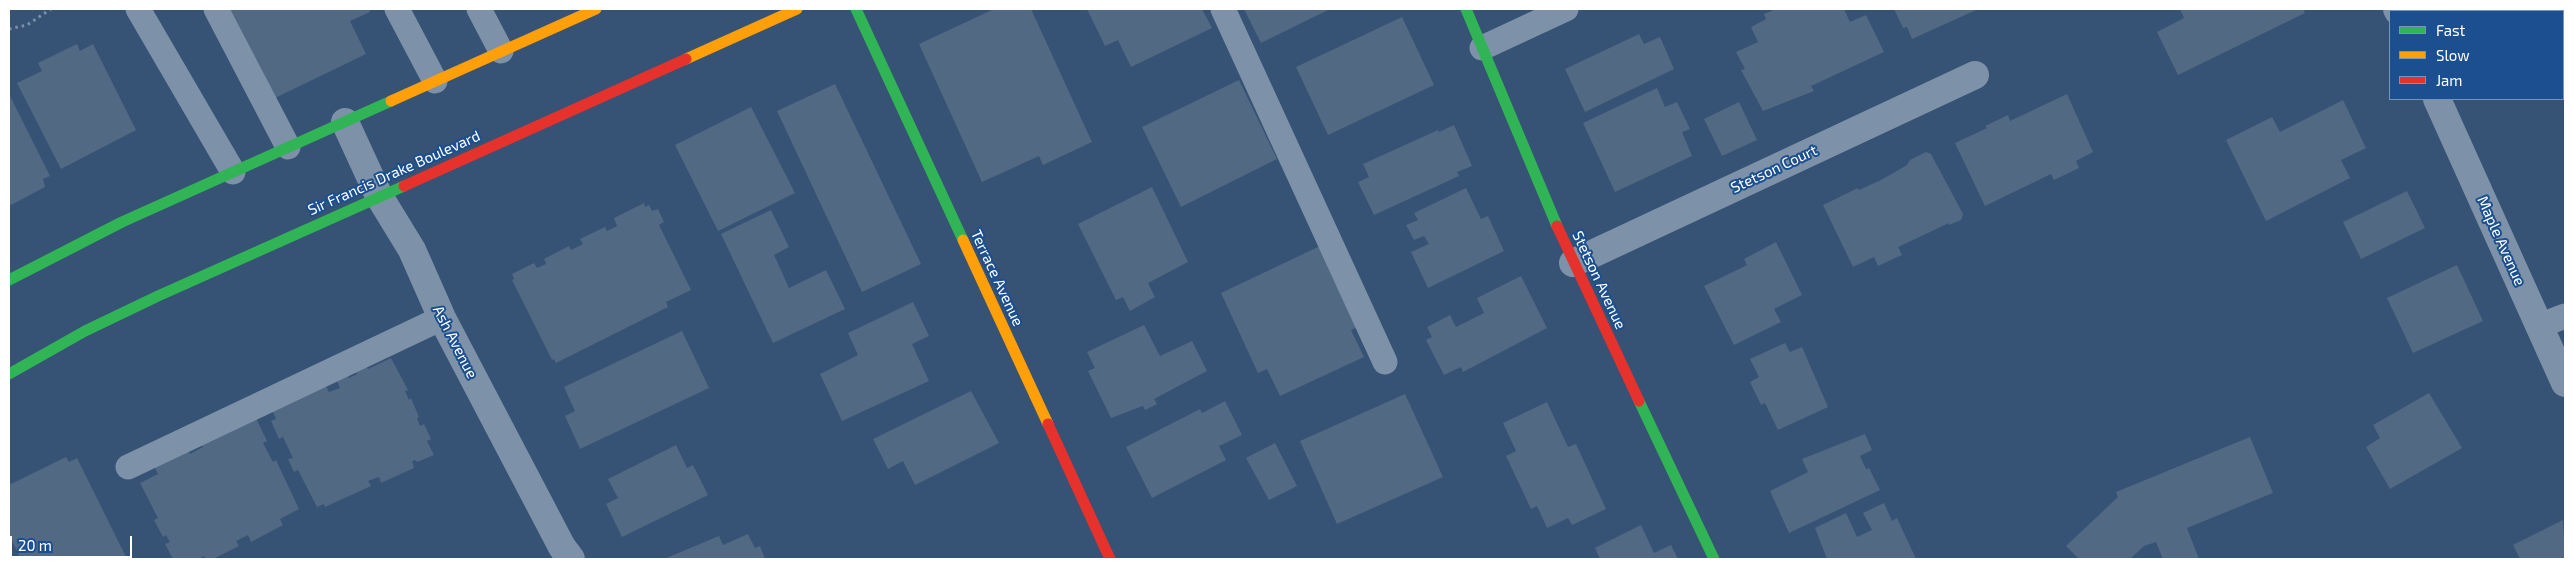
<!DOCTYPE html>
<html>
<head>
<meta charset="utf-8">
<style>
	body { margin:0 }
	#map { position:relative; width:2574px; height:568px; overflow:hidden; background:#365274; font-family:"Exo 2",sans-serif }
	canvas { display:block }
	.frame { position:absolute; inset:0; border:10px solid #fff; pointer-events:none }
	.legend { position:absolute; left:2389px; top:10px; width:175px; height:90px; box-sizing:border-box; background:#1b4f8f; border:1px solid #7695bc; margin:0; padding:6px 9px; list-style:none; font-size:15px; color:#fff }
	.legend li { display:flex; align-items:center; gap:10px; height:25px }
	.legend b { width:25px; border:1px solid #7695bc }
	.scale { position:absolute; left:10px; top:536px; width:122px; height:22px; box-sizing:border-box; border:2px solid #fff; border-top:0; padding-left:6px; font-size:15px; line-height:18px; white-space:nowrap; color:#fff; -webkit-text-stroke:4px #1b4f8f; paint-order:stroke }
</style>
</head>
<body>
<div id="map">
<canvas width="2574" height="568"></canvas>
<div class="frame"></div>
<ul class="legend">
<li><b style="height:6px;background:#30b455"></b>Fast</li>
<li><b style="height:6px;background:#ff9f0a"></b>Slow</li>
<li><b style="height:6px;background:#e5322d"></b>Jam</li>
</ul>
<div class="scale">20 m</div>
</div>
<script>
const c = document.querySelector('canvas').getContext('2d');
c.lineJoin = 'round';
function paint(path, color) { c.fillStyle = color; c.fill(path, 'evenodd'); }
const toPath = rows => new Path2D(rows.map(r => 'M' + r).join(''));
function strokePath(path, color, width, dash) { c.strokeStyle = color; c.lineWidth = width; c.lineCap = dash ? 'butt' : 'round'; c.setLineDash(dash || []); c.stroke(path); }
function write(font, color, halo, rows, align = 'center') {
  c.font = font + ' "Exo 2",sans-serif'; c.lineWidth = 4; c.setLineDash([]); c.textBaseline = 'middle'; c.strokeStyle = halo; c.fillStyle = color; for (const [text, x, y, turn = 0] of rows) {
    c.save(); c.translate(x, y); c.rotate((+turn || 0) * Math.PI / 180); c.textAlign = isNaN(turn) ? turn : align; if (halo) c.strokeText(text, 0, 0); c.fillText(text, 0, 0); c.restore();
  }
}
paint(toPath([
	[220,9,369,9,370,12,350,21,366,54,275,98,260,66,250,71],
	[994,9,1031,9,1092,142,1043,165,1039,156,982,182,919,44],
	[1087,9,1202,9,1212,28,1131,67,1118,40,1105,46],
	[1244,9,1330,9,1261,43],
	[1776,9,1844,9,1850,22,1866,15,1884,52,1811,86,1814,91,1763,111,1741,70,1745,69,1736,52,1758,42,1751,27,1766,19,1764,14],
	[1894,9,1986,9,1976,10,1912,39,1907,27,1903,28],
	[2180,9,2303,9,2305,13,2178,75,2157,32,2184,18],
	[1402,17,1434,85,1328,135,1296,67],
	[1639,34,1644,44,1660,37,1674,69,1585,112,1565,69],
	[77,44,80,51,93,44,136,130,61,169,17,83,42,71,38,63],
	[1239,80,1277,159,1181,207,1142,127],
	[835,84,921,264,862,292,777,111],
	[1657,88,1665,107,1677,102,1690,129,1682,132,1692,156,1615,192,1583,123],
	[9,94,50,176,43,179,45,187,11,205,9,201],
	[2067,94,2093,152,2076,161,2079,168,2054,180,2051,174,1985,206,1955,143,1987,128,1985,126,2008,115,2010,121],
	[2343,100,2366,148,2341,160,2350,178,2266,221,2226,140,2272,117,2280,132],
	[1739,102,1757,140,1722,156,1704,119],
	[751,107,795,193,718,231,675,145],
	[1454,125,1472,166,1457,172,1459,176,1374,215,1358,182,1369,177,1363,164,1438,130,1439,132],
	[1926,152,1931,154,1963,214,1961,220,1949,225,1949,223,1898,247,1902,255,1878,266,1874,257,1853,267,1823,205,1858,188,1859,190,1881,180,1907,165,1910,160],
	[1152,187,1188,262,1148,283,1155,297,1130,311,1123,297,1116,300,1078,224],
	[1466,188,1481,219,1488,216,1504,251,1428,288,1411,252,1429,244,1424,236,1414,240,1406,225,1418,220,1414,213],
	[2407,191,2425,228,2361,259,2343,222],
	[644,203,645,207,649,205,652,211,658,209,664,222,659,225,691,290,666,302,668,307,556,363,554,359,552,360,512,280,514,279,512,274,534,263,537,268,546,264,544,259,569,246,571,250,583,244,580,239,605,227,607,231,617,226,614,218],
	[771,210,789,247,774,255,789,288,826,270,845,309,773,343,721,234],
	[1776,242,1802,295,1774,309,1781,322,1734,345,1704,286,1747,265,1744,259],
	[1320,246,1358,327,1351,330,1364,357,1280,396,1267,369,1258,373,1221,293],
	[2457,265,2483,321,2413,353,2387,298],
	[1521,276,1547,328,1463,372,1461,367,1444,375,1426,340,1432,337,1427,327,1450,315,1456,327,1484,313,1477,298],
	[913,302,929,336,912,344,929,381,842,421,820,374,858,355,848,333],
	[1144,325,1160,356,1192,341,1207,371,1154,399,1157,404,1145,410,1143,406,1111,418,1088,371,1095,368,1087,352],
	[682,331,709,388,580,449,565,416,575,411,564,387],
	[1785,343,1790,352,1802,347,1828,407,1778,430,1765,403,1761,405,1750,382,1759,377,1750,359],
	[391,358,408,390,405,391,409,400,411,398,419,417,417,418,420,426,424,424,431,439,427,441,434,455,417,462,415,460,412,461,414,468,381,483,379,477,368,481,371,486,325,507,324,504,317,507,298,470,294,472,288,459,293,458,283,437,279,439,271,421,276,419,272,410,326,386,329,392,340,388,336,379,347,373,349,378,357,374,356,371,366,366,368,369],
	[971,391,999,443,915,485,903,461,888,469,873,439],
	[2429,393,2462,448,2390,489,2366,447,2380,438,2373,425],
	[1405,394,1443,477,1337,524,1300,441],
	[1225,401,1242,435,1219,446,1226,460,1152,498,1126,447,1200,409,1202,413],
	[1547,402,1568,447,1576,444,1606,509,1572,525,1568,518,1547,528,1537,506,1531,509,1506,456,1516,451,1503,423],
	[256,418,267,441,263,443,273,462,276,460,299,509,280,519,283,525,251,542,248,535,236,541,239,546,213,559,206,559,204,556,199,559,173,559,165,544,170,542,166,535,163,537,154,520,158,518,140,483,158,474,154,466,188,449,190,454,203,447,200,442],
	[1865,434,1872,450,1860,456,1866,469,1869,468,1880,490,1789,533,1770,491,1808,472,1802,459],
	[2250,437,2273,493,2187,528,2199,559,2163,559,2156,542,2144,546,2130,559,2079,559,2066,546,2118,497,2116,492],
	[1275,443,1297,486,1269,500,1246,458],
	[676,445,687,468,693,465,708,495,622,537,606,504,618,498,608,479],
	[66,457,69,462,77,458,127,559,21,559,9,535,9,485],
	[1884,503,1892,521,1897,518,1916,559,1827,559,1815,528,1846,513,1857,537,1872,530,1863,513],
	[2563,520,2565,559,2520,559,2513,545],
	[1641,525,1654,553,1671,545,1678,559,1600,559,1595,548],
	[748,534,755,548,760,546,765,559,664,559,719,536,723,545]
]), '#526984');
strokePath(toPath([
	[9,29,27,25,51,9]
]), '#7d92a8', 3, [2.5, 4]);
strokePath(toPath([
	[138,9,233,172],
	[216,9,288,147],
	[397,9,435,81],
	[479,9,501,51],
	[1223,9,1385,362],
	[1482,48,1566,9],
	[2539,326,2565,316],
	[128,467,442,318]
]), '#7d92a8', 25);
strokePath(toPath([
	[2397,9,2398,11],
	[2437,99,2565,383],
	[345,122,379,196,412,250,442,318,562,547,571,559],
	[1573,263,1975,75]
]), '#7d92a8', 28);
strokePath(toPath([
	[856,9,963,240],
	[1466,9,1557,226],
	[9,280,122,222,391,101],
	[9,374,85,331,158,296,404,186],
	[1639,401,1714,559]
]), '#30b455', 11);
strokePath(toPath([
	[686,59,797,9],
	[391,101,596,9],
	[963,240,1048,424]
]), '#ff9f0a', 11);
strokePath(toPath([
	[404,186,686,59],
	[1557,226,1639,401],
	[1048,424,1110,559]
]), '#e5322d', 11);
write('15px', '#fff', '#1b4f8f', [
	["Stetson Court",1774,169,-25],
	["Sir Francis Drake Boulevard",394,173,-24],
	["Maple Avenue",2501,241,66],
	["Terrace Avenue",997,278,65],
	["Stetson Avenue",1599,280,65],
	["Ash Avenue",455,342,63]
]);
</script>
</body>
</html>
